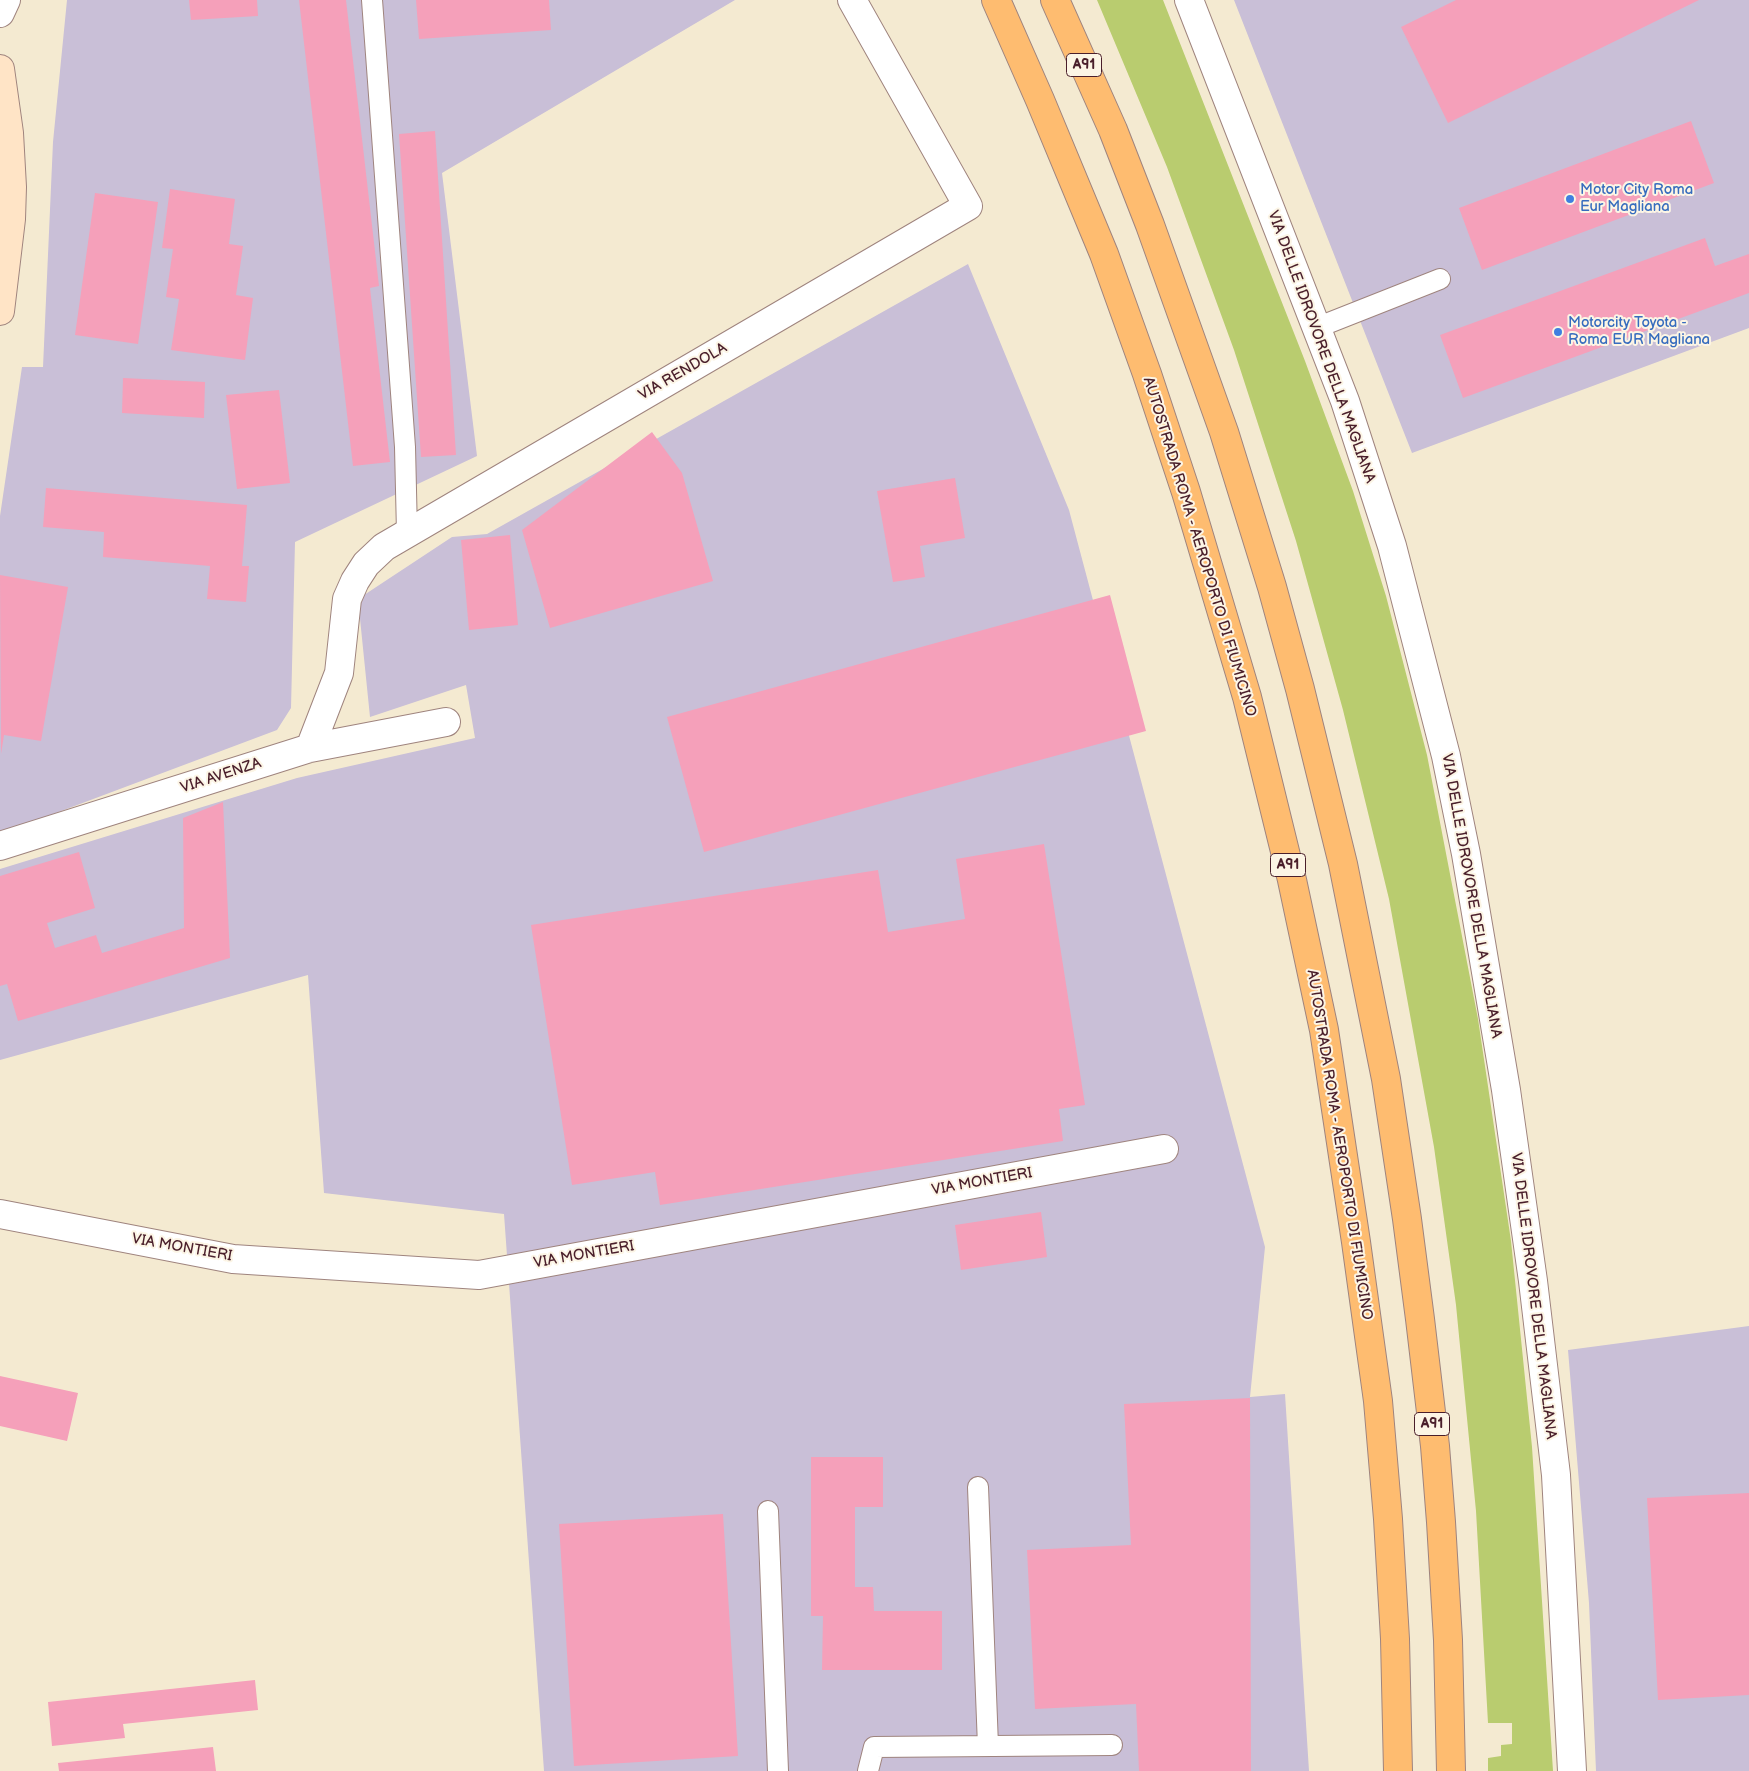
<!DOCTYPE html>
<html>
<head>
<meta charset="utf-8">
<style>
	body { margin:0 }
	canvas { display:block; background:#f4ead1 }
</style>
</head>
<body>
<canvas width="1749" height="1771"></canvas>
<script>
const c = document.querySelector('canvas').getContext('2d');
c.lineJoin = 'round';
function paint(path, color) { c.fillStyle = color; c.fill(path, 'evenodd'); }
const toPath = rows => new Path2D(rows.map(r => 'M' + r).join(''));
function strokePath(path, color, width, dash) { c.strokeStyle = color; c.lineWidth = width; c.lineCap = dash ? 'butt' : 'round'; c.setLineDash(dash || []); c.stroke(path); }
function write(font, color, halo, rows, align = 'center') {
  c.font = font + ' "Balsamiq Sans",sans-serif'; c.lineWidth = 4; c.setLineDash([]); c.textBaseline = 'middle'; c.strokeStyle = halo; c.fillStyle = color; for (const [text, x, y, turn = 0] of rows) {
    c.save(); c.translate(x, y); c.rotate((+turn || 0) * Math.PI / 180); c.textAlign = isNaN(turn) ? turn : align; if (halo) c.strokeText(text, 0, 0); c.fillText(text, 0, 0); c.restore();
  }
}
paint(toPath([
	[67,0,735,0,442,173,477,456,295,542,291,708,277,730,0,834,0,516,22,367,43,367,53,142],
	[1234,0,1749,0,1749,328,1412,453],
	[968,264,1069,510,1265,1247,1250,1397,1285,1394,1309,1771,544,1771,504,1214,324,1193,308,975,0,1060,0,869,297,778,475,738,466,685,370,717,358,599,452,537,487,534],
	[1749,1326,1749,1771,1596,1771,1589,1603,1568,1350]
]), '#c9bfd7');
paint(toPath([
	[1097,0,1163,0,1305,361,1353,491,1386,596,1427,755,1478,1019,1511,1241,1532,1447,1553,1771,1488,1771,1488,1758,1501,1756,1501,1745,1512,1744,1512,1723,1488,1723,1476,1511,1456,1305,1434,1147,1389,899,1343,710,1296,541,1234,350,1167,167]
]), '#b9cc6f');
paint(toPath([
	[189,0,257,0,258,16,191,20],
	[299,0,346,0,379,286,370,288,390,462,353,466],
	[416,0,549,0,551,30,419,39],
	[1456,0,1699,0,1448,123,1401,27],
	[1691,121,1714,183,1482,270,1459,208],
	[435,131,456,455,421,457,399,134],
	[170,189,235,199,229,244,243,246,236,295,253,298,245,360,171,350,179,299,166,297,173,249,162,248],
	[95,193,158,202,138,344,75,335],
	[1705,238,1715,266,1749,254,1749,293,1463,398,1440,335],
	[123,378,205,382,204,418,122,413],
	[279,390,290,483,237,489,226,395],
	[652,432,682,473,713,581,550,628,522,530],
	[955,478,965,538,920,546,925,577,893,582,877,491],
	[46,488,247,505,242,566,249,566,246,602,207,599,210,566,103,557,104,532,43,527],
	[510,535,518,625,469,630,461,540],
	[0,575,68,587,41,741,4,735,1,754],
	[1110,595,1146,731,704,852,667,717],
	[223,802,230,958,18,1021,7,984,0,986,0,876,79,852,95,908,47,923,55,948,96,935,102,953,184,928,183,818],
	[1044,844,1085,1105,1059,1109,1063,1141,660,1205,655,1172,572,1185,531,925,878,870,888,932,965,919,956,859],
	[1041,1212,1047,1257,961,1270,955,1225],
	[0,1376,78,1393,67,1441,0,1426],
	[1250,1398,1251,1771,1139,1771,1136,1704,1035,1709,1027,1550,1131,1545,1124,1404],
	[811,1457,883,1457,883,1507,855,1507,855,1587,873,1587,874,1611,942,1611,942,1670,822,1670,823,1616,811,1616],
	[1749,1493,1749,1695,1658,1700,1647,1498],
	[723,1514,738,1756,574,1766,559,1524],
	[255,1680,258,1710,123,1724,125,1738,52,1746,48,1702],
	[213,1747,216,1771,59,1771,58,1763]
]), '#f5a0ba');
const lane = toPath([
	[372,0,405,447,407,533],
	[1316,328,1440,279],
	[978,1487,988,1746],
	[768,1511,778,1771],
	[868,1771,874,1747,1112,1745]
]);
const street = toPath([
	[1189,0,1345,401,1392,546,1446,756,1466,854,1506,1090,1533,1281,1556,1475,1572,1771],
	[0,13,6,0],
	[310,748,339,673,347,599,355,581,366,564,384,547,968,206,852,0],
	[0,846,310,748,446,722],
	[0,1214,233,1259,479,1275,1164,1149]
]);
const secondary = toPath([
	[0,69,9,133,12,187,11,219,0,311]
]);
const highway = toPath([
	[996,0,1040,100,1104,254,1147,374,1186,492,1247,697,1292,880,1324,1030,1356,1242,1378,1401,1388,1519,1395,1639,1398,1771],
	[1055,0,1113,130,1150,225,1224,432,1272,587,1300,689,1343,864,1386,1079,1407,1219,1420,1319,1435,1446,1441,1522,1448,1640,1451,1771]
]);
strokePath(lane, '#9f847e', 22);
strokePath(street, '#9f847e', 30);
strokePath(secondary, '#9f847e', 30);
strokePath(highway, '#9f847e', 30);
strokePath(lane, '#fff', 20);
strokePath(street, '#fff', 28);
strokePath(secondary, '#ffe4c6', 28);
strokePath(highway, '#febc70', 28);
for (const [x, y, r, color] of [
	[1570,199,5,"#3f7fe0"],
	[1558,332,5,"#3f7fe0"]
]) { const dot = new Path2D(); dot.arc(x, y, r, 0, 2 * Math.PI); c.fillStyle = color; c.fill(dot); strokePath(dot, '#fcf5e5', 2); }
for (const [x, y, w] of [
	[1084,65,35],
	[1288,865,35],
	[1432,1424,35]
]) { const box = new Path2D(); box.roundRect(x - w / 2, y - 11.5, w, 23, 4); c.fillStyle = '#fcf5e5'; c.fill(box); strokePath(box, '#4a1f2b', 1); }
write('bold 14px', '#4a1f2b', null, [
	["A91",1084,65],
	["A91",1288,865],
	["A91",1432,1424]
]);
write('15px', '#366cbe', '#fcf5e5', [
	["Motor City Roma",1580,190],
	["Eur Magliana",1580,207],
	["Motorcity Toyota -",1568,323],
	["Roma EUR Magliana",1568,340]
], 'left');
write('15px', '#4a1f2b', '#fcf5e5', [
	["VIA DELLE IDROVORE DELLA MAGLIANA",1321,347,70],
	["VIA RENDOLA",683,372,-30],
	["AUTOSTRADA ROMA - AEROPORTO DI FIUMICINO",1199,547,73],
	["VIA AVENZA",221,776,-18],
	["VIA DELLE IDROVORE DELLA MAGLIANA",1471,896,80],
	["AUTOSTRADA ROMA - AEROPORTO DI FIUMICINO",1339,1145,81],
	["VIA MONTIERI",982,1182,-10],
	["VIA MONTIERI",182,1248,10],
	["VIA MONTIERI",584,1255,-10],
	["VIA DELLE IDROVORE DELLA MAGLIANA",1533,1296,83]
]);
</script>
</body>
</html>
